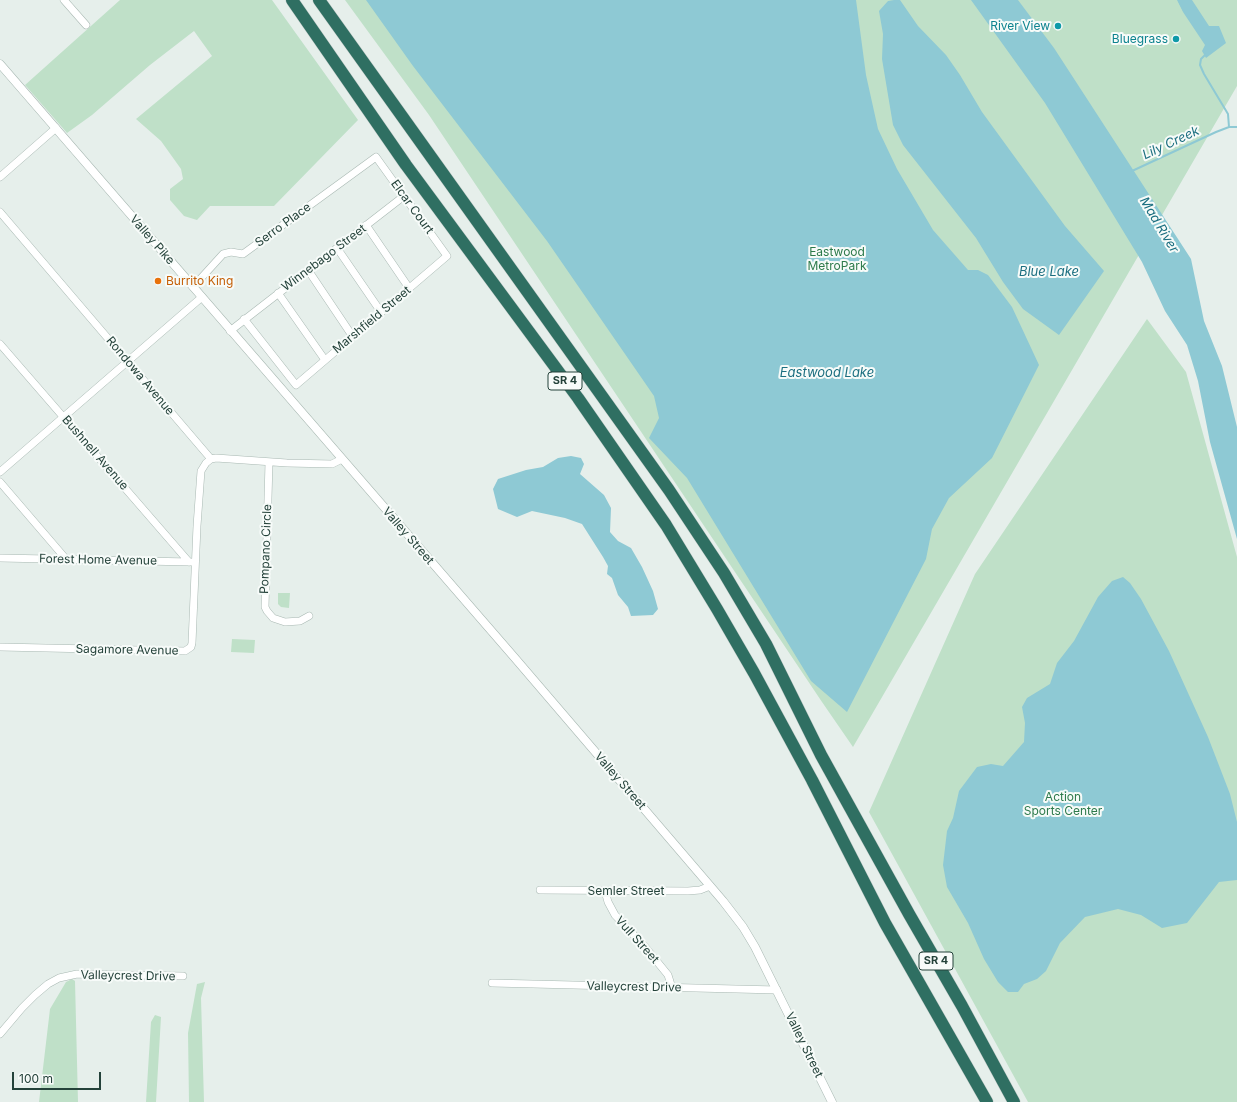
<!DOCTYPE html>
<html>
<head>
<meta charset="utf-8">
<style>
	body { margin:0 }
	#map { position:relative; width:1237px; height:1102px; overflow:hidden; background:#e6efeb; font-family:Inter,sans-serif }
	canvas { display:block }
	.scale { position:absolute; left:12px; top:1072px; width:89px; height:18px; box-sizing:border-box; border:2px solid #24423a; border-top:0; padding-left:5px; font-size:12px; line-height:14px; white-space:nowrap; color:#24423a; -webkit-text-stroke:3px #f7fbf9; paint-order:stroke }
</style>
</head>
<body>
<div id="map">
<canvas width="1237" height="1102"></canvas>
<div class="scale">100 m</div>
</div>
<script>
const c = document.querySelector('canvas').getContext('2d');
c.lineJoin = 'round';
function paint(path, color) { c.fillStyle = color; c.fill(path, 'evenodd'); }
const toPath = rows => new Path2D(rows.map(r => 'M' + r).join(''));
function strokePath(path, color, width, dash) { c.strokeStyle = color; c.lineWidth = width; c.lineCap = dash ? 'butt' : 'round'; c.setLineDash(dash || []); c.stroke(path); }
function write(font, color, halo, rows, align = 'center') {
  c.font = font + ' Inter,sans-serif'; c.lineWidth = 4; c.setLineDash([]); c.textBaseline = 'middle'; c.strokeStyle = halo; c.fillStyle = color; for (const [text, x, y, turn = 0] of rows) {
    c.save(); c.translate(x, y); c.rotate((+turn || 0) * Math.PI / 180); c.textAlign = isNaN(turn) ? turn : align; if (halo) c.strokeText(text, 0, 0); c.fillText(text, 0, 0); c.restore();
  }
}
paint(toPath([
	[120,0,272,0,358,120,274,206,210,206,197,220,184,216,170,200,170,189,183,179,181,169,161,141,136,119,212,56,194,31,150,65,92,115,67,133,25,85],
	[345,0,1237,0,1237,86,853,747,822,702,429,115],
	[1147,319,1186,372,1237,557,1237,1102,1028,1102,869,812,975,574],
	[278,593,290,593,289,608,281,607,278,604],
	[232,639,255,640,254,653,231,652],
	[72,979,75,981,78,1102,39,1102,50,1009,66,982],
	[205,982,201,998,204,1102,189,1102,188,1033,197,984],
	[155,1015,161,1017,156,1102,146,1102,151,1022]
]), '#bfe0c8');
paint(toPath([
	[366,0,856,0,866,75,878,129,897,169,933,230,968,270,978,270,988,275,1012,307,1039,365,992,458,949,498,932,529,926,559,847,712,811,681,687,478,649,438,659,418,654,396,547,241,413,66],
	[894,0,900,0,918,26,946,55,960,75,982,112,1065,226,1104,271,1059,335,1023,309,1003,282,976,238,903,145,893,125,882,59,883,34,879,11,888,1],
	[971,0,1018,0,1054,48,1191,259,1204,321,1222,366,1237,427,1237,539,1210,442,1198,381,1187,345,1165,311,1142,262,1045,103],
	[1177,0,1192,0,1209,26,1219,26,1226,43,1206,58,1202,51,1205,45,1183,12],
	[571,456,581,458,584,464,580,474,604,495,611,508,610,532,618,541,631,548,642,567,653,591,658,609,653,615,631,616,628,607,618,595,612,578,607,574,608,566,603,557,582,524,565,518,532,511,517,517,498,509,493,489,498,479,526,470,543,467,558,458],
	[1123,577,1130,583,1141,599,1169,651,1208,737,1230,794,1237,822,1237,880,1219,882,1187,923,1162,928,1141,915,1118,909,1085,917,1060,943,1046,971,1037,979,1024,984,1018,992,1008,992,998,982,984,959,968,923,947,887,943,865,947,831,953,818,959,791,977,767,991,764,1003,766,1024,742,1025,723,1022,707,1027,698,1050,684,1057,663,1074,641,1098,597,1112,581]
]), '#8ec9d4');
strokePath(toPath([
	[1206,54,1201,59,1200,65,1204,74,1228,114,1229,127],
	[1132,171,1216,132,1229,127,1237,127]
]), '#8ec9d4', 2);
const minor = toPath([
	[64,0,86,25],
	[0,177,56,128],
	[0,212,211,459],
	[366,225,409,288],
	[337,248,381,312],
	[308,270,353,337],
	[193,287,223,254,231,252,243,254,376,157,447,256,296,385,244,319],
	[278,293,325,360],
	[230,331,404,196],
	[0,344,189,562],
	[269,462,265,607,267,611,273,618,285,622,300,621,309,616],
	[0,472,202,297],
	[0,482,66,559],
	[0,558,191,562],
	[0,647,185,651,191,647,192,643,197,526,201,471,206,463,211,459,216,458,287,463,332,464,342,459],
	[540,890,688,891,700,890,710,886],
	[605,891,608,902,615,915,646,948,668,975,672,988],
	[492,983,777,990],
	[0,1034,22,1008,35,995,48,984,59,978,77,974,183,976]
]);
const tertiary = toPath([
	[0,64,514,657,723,901,743,927,755,947,832,1102]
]);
const motorway = toPath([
	[292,0,406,165,578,398,666,525,717,609,754,673,812,780,885,923,987,1102],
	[319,0,669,490,724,573,766,644,821,755,909,914,962,1006,1014,1102]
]);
strokePath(minor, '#a8b8b2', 8);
strokePath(tertiary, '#a8b8b2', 9);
strokePath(motorway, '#c2cac8', 13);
strokePath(minor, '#fff', 7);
strokePath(tertiary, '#fff', 8);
strokePath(motorway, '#2f6f62', 12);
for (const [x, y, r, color] of [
	[1058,26,4,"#0f9aa8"],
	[1176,39,4,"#0f9aa8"],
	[158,281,4,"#e8710a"]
]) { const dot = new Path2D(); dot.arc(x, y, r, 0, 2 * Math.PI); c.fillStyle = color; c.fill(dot); strokePath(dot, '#f7fbf9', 1.5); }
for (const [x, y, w] of [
	[565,381,34],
	[936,961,34]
]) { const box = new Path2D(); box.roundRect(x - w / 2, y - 9, w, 18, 3); c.fillStyle = '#f7fbf9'; c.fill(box); strokePath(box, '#24423a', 1); }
write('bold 11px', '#24423a', null, [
	["SR 4",565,381],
	["SR 4",936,961]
]);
write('12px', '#0d838f', '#f7fbf9', [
	["River View",1050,26],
	["Bluegrass",1168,39]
], 'right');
write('12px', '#24423a', '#f7fbf9', [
	["Elcar Court",412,207,54],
	["Serro Place",283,225,-36],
	["Valley Pike",152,240,49],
	["Winnebago Street",324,258,-37],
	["Marshfield Street",372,320,-40],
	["Rondowa Avenue",140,376,50],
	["Bushnell Avenue",95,453,49],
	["Valley Street",408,536,49],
	["Pompano Circle",266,549,-88],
	["Forest Home Avenue",98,560,1],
	["Sagamore Avenue",127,650,1],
	["Valley Street",620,781,49],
	["Semler Street",626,891],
	["Vull Street",637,940,48],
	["Valleycrest Drive",128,976,1],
	["Valleycrest Drive",634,987,1],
	["Valley Street",804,1045,64]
]);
write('12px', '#2d7a4b', '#f7fbf9', [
	["Eastwood",837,252],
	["MetroPark",837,266],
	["Action",1063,797],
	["Sports Center",1063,811]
]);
write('12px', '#c56008', '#f7fbf9', [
	["Burrito King",166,281]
], 'left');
write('italic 13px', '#1c6f80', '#f7fbf9', [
	["Lily Creek",1171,143,-25],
	["Mad River",1159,225,59],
	["Blue Lake",1049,272],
	["Eastwood Lake",827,373]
]);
</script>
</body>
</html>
